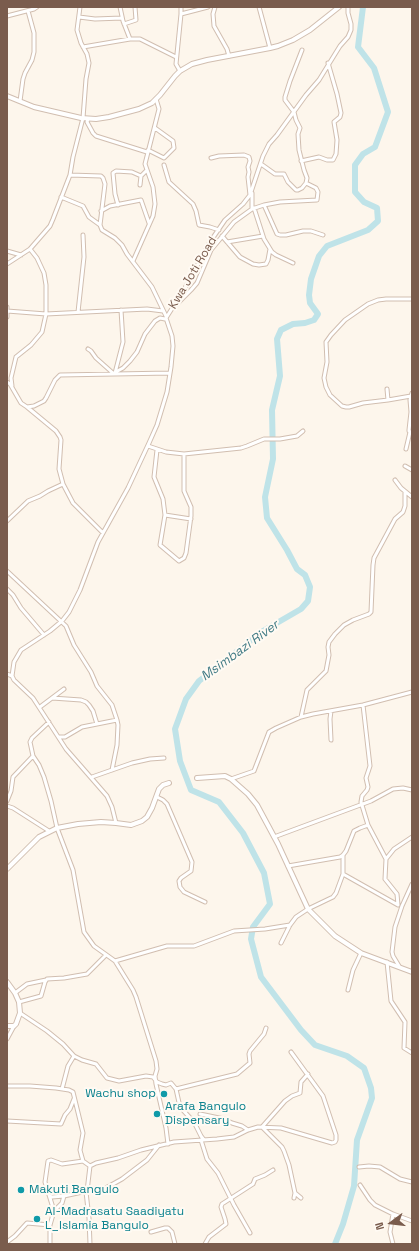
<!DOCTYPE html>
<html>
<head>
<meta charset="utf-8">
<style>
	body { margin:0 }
	#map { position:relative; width:419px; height:1251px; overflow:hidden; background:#fdf6ec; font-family:"Space Grotesk",sans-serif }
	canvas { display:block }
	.frame { position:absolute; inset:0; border:8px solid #7a5c4d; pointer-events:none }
	.north { position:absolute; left:371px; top:1203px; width:40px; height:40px; -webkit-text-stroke:3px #fffaf3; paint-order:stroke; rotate:255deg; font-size:11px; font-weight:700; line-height:16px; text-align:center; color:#7a5c4d }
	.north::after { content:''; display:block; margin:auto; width:14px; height:18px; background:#7a5c4d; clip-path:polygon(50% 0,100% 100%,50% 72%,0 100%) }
</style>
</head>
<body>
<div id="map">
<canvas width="419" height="1251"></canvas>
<div class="frame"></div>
<div class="north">N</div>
</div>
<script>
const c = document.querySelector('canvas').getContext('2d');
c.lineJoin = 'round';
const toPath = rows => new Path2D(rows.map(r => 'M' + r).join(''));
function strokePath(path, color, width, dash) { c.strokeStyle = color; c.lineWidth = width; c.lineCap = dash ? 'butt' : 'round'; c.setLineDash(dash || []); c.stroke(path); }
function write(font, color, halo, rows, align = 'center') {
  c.font = font + ' "Space Grotesk",sans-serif'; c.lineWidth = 4; c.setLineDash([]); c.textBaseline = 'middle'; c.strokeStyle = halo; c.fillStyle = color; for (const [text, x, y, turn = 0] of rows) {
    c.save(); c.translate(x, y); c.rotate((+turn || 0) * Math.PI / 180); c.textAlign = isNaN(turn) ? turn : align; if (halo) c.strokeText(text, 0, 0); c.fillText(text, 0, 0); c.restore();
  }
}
strokePath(toPath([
	[335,1244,343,1224,354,1186,357,1140,372,1098,371,1088,364,1068,347,1056,315,1045,301,1030,261,977,251,939,253,927,270,904,264,873,243,833,219,802,191,790,180,761,175,729,186,699,199,681,263,631,301,609,308,601,310,587,305,575,297,569,287,550,267,518,265,497,273,459,272,410,280,376,277,339,281,330,293,324,305,323,314,320,318,314,310,303,309,295,311,279,319,256,327,246,368,230,378,221,377,208,364,202,355,192,355,165,363,154,375,147,388,112,374,68,358,47,363,7]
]), '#bfe3e8', 6);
const minor = toPath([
	[120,7,123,21,130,39],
	[215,7,213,14,214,26,227,49,229,56],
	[259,7,270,48],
	[181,14,208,7],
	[7,16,34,9,37,7],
	[79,17,95,19,122,18],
	[124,24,136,20,135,7],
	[83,47,130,39,140,39,176,57],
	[180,71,176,64,181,14,181,7],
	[20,101,23,79,25,73,32,60,34,52,34,33,28,11],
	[88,119,87,122,93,133,96,136,147,152],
	[148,150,164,158,174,148,173,141,155,128],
	[211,158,219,156,244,155,249,157,250,161,248,167,249,172,248,177,250,195],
	[301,161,319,157,327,160,333,160,336,154,337,140,334,122,340,117,341,113,337,94,328,63],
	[261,164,275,174,284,174,288,182,296,190,298,190,302,188,306,183,307,178,304,170,299,150,298,134,300,128,296,120,294,112,285,100,285,97,290,81,302,50],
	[164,165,169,182,193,204,196,211,199,225,210,227,219,230],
	[70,175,101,176,103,178,105,184,100,225],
	[140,185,141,176,147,170],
	[252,193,252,209],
	[61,197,83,206,89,217,100,225,102,230,115,238,122,245,127,254,152,287,166,316],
	[118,205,115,194,113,173,116,171,132,172,141,176],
	[264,205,277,234,280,235,286,235,303,231,311,231,323,235],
	[254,208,264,239,272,252,276,255,293,263],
	[101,211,110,206,141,200,149,223],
	[222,236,240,257,253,264,259,265,266,264,268,260,270,249],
	[227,242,263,236],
	[7,251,21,255],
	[133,261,153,216,155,204,153,187,145,164,159,109,156,99],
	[7,264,30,249,50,226,53,219,70,175,73,157,83,118,86,79,89,63,87,54,81,43,77,30,80,7],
	[176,305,191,290,197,283,211,250,234,222,252,209,264,205,280,202,317,200,318,192,316,188,306,183],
	[7,307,7,317],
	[7,311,46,314,147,309,163,311],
	[78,312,84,257,83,235],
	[88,349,91,351,96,358,114,374],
	[114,373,123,368,130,361,137,352,145,334,155,321,160,318,165,319],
	[115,373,123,342,121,310],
	[7,382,10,384,21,403,27,407,34,406,44,401,46,398,55,380,60,375,170,373],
	[12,386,11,378,16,357,31,345,42,332,46,314,46,285,44,273,37,258,30,249],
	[387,389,388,400],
	[412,393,410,400,411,412,409,430,409,431,412,433],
	[411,396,388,400,363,403,349,407,346,407,342,406,330,395,326,387,324,378,327,362,326,342,331,335,345,320,368,304,378,300,386,299,412,299],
	[27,407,56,431,60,437,61,440,59,469,63,484,73,503,103,533],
	[148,446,166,452,184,454,241,448,247,446,264,439,280,439,297,436,303,431],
	[406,449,410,432],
	[157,450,154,477,163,499,165,515,160,545,179,561,184,558,186,553,191,516,191,507,184,491,184,454],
	[405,466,412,470],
	[395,480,401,488,412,497],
	[165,515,191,519],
	[7,521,28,501,40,496,48,491,63,484],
	[7,571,66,626,74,645,91,672,97,686,112,705,117,720,118,725,117,745,112,770],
	[7,589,13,595,21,608,44,635],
	[7,674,12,676,14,680,33,698,66,749,107,796,112,807,116,823],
	[12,676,14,662,21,650,50,631,62,621,69,612,80,590,98,542,128,488,149,443,157,425,167,392,171,367,173,346,172,336,166,318,185,288,210,242,225,220,243,204,250,195,263,156,269,144,277,135,306,95,319,80,340,46,348,37,351,30,351,24,348,13,348,7],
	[52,698,81,700,86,702,89,705,93,711,97,724],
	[363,705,370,766,366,778,368,787,367,790,362,796,361,802,368,825,386,859],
	[40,707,64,689],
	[331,711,330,719,331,740],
	[301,717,307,690,326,671,329,655,328,647,329,642,335,634,344,625,353,620,369,614,371,612,373,565,374,558,395,519,403,512,405,506,405,492],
	[59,737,65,737,82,727,117,720],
	[33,756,39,765,44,777,51,801,57,828,73,870,84,932,94,946,115,961,133,990,136,997,156,1061,157,1069,155,1076,156,1084,166,1128,168,1144],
	[92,777,132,763,150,759,164,758],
	[231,779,254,771,269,732,276,728,301,717,313,714,363,705,412,692],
	[157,797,163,800,167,804,192,862,191,871,181,878,179,881,180,887,184,892,205,902],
	[7,801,11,791,13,777,33,756,30,742,32,738,49,722],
	[7,806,13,808,49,831],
	[274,837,371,801,393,789,403,788,412,790],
	[288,866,340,857,343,855,346,851,354,831,360,828,368,825],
	[343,874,398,905],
	[398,905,397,894,385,879,386,859,394,849,412,837],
	[281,943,290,925,296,917,308,909,333,897,336,893,343,874,343,855],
	[115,961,167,946,194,946,234,931,265,929,290,925],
	[387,962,391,1001,405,1022,404,1048,412,1053],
	[399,966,393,956,392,952,395,927,402,906,412,884],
	[348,990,353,970,361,953],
	[15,993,27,984,46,980],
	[19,1002,41,996,45,982,47,979,64,978,87,974,106,955],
	[20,1013,47,1031,63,1044,74,1056,82,1060,96,1064,107,1078,119,1081,146,1076,153,1077,157,1082,162,1084,166,1085,171,1083,176,1089,180,1107,194,1122,201,1136,204,1140],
	[7,1039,14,1026],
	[7,1086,30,1086,56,1088,69,1090,73,1092,83,1133,80,1150,81,1154,83,1161,90,1166],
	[62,1089,68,1066,74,1056],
	[176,1089,237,1074,250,1063,249,1054,250,1051,264,1034,266,1028],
	[200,1114,224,1119,232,1123,242,1126,248,1130],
	[7,1121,61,1124,65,1115,70,1109,74,1099],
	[262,1127,282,1147,284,1151,289,1165,295,1193,294,1198],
	[262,1127,285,1101,292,1096,300,1093,301,1082,308,1074],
	[201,1140,207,1159,218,1173,234,1205,250,1233],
	[359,1167,369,1166,380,1167,400,1179,412,1182],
	[360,1185,370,1200,375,1205,393,1214,412,1221],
	[87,1191,97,1188,104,1189,122,1179,147,1160,159,1145],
	[86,1192,89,1218,90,1244],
	[295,1193,301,1198],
	[50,1196,52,1197,64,1196],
	[54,1211,45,1182,48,1161,51,1160,62,1164,83,1161],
	[50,1225,50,1244],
	[151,1232,165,1228,168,1228,172,1232,175,1244],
	[7,1242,15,1236,27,1223,50,1225,54,1211,62,1203,64,1196,87,1191,90,1166,96,1163,118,1158,141,1150,174,1142,217,1139,234,1137,248,1130,258,1127,281,1128,332,1143,335,1142,336,1140,336,1135,323,1096,291,1052],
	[205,1244,209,1237,226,1224,225,1219,221,1207,222,1204,253,1184,255,1179,265,1175,273,1170],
	[393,1244,390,1232,393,1214]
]);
const tertiary = toPath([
	[7,96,34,107,81,118,96,119,109,117,139,109,152,103,160,95,175,76,180,71,192,64,207,60,270,48,278,46,293,40,310,30,339,7],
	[197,778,225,776,231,779,248,794,257,805,278,844,308,909,335,936,361,953,412,972],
	[7,869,39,837,57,828,78,824,101,822,116,823,131,825,142,821,147,817,152,808,159,789,163,785,169,783],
	[7,982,15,993,19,1002,20,1013,16,1024,14,1026,7,1026]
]);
strokePath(minor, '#d1beb0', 5);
strokePath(tertiary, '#d1beb0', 6);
strokePath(minor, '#fff', 3);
strokePath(tertiary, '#fff', 4);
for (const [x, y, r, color] of [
	[164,1094,4,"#0f9aa8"],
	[157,1114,4,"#0f9aa8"],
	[21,1190,4,"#0f9aa8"],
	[37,1219,4,"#0f9aa8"]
]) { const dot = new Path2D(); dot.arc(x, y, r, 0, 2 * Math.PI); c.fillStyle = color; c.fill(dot); strokePath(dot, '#fffaf3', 1.5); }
write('12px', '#7a5c4d', '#fffaf3', [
	["Kwa Joti Road",193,273,-59]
]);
write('12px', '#0d838f', '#fffaf3', [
	["Wachu shop",156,1094,"right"],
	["Arafa Bangulo",165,1107],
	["Dispensary",165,1121],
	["Makuti Bangulo",29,1190],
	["Al-Madrasatu Saadiyatu",45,1212],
	["L_Islamia Bangulo",45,1226]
], 'left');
write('italic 13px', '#437c86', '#fffaf3', [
	["Msimbazi River",240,651,-36]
]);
</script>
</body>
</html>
